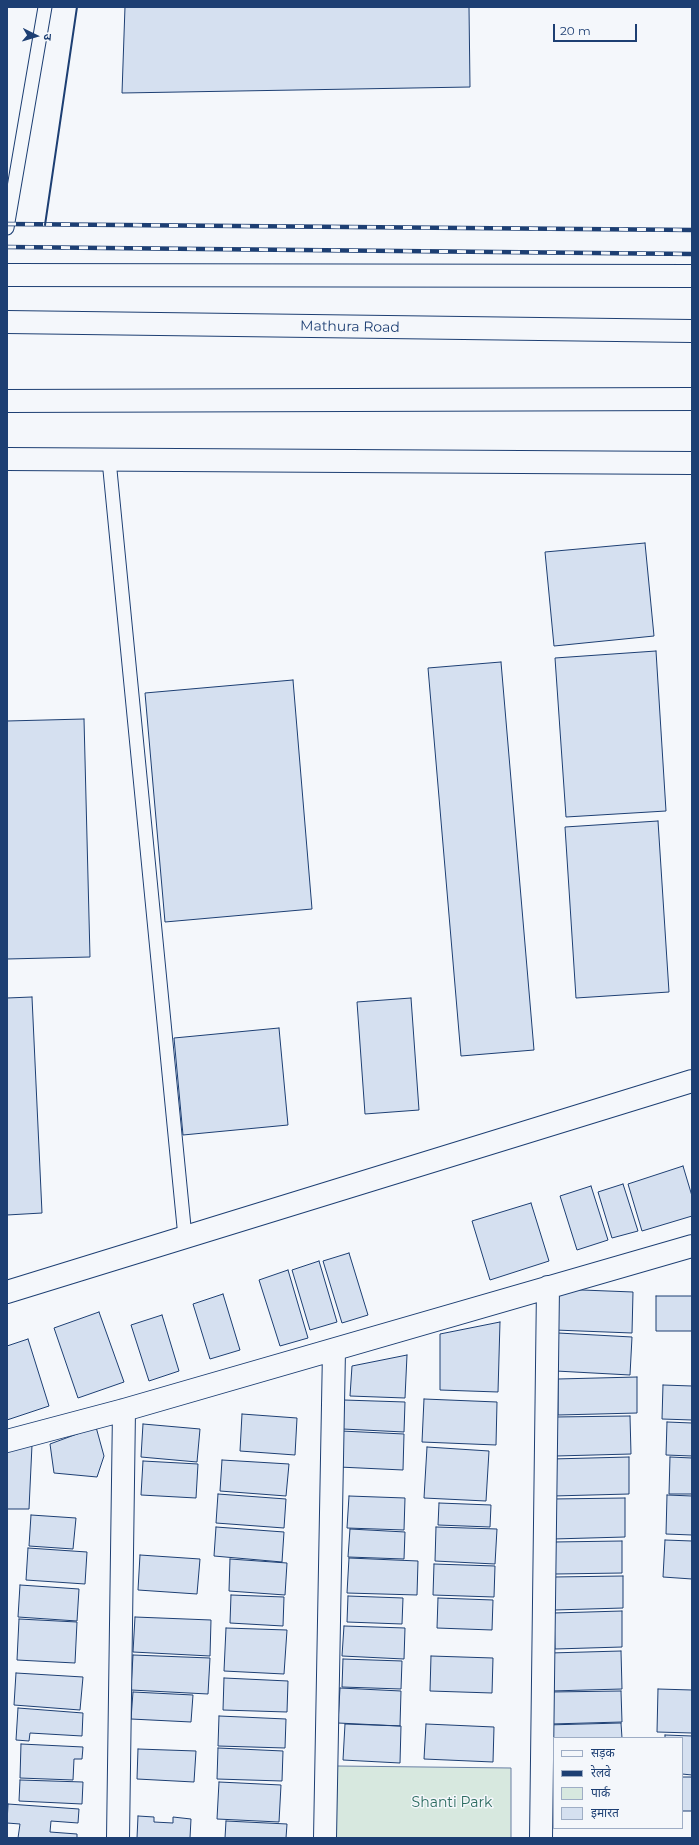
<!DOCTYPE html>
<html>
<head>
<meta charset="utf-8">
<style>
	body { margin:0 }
	#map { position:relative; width:699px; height:1845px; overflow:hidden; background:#f4f7fb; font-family:Montserrat,"Noto Sans Devanagari",sans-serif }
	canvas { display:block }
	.frame { position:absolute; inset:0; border:8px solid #1d3f73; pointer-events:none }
	.legend { position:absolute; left:553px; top:1737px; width:130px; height:92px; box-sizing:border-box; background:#f4f7fb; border:1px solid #9eadc5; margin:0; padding:5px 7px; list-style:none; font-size:12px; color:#1d3f73 }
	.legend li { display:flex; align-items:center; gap:8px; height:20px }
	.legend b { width:20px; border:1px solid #9eadc5 }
	.north { position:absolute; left:16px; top:16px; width:40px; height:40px; -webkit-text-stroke:3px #f4f7fb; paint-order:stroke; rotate:95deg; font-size:11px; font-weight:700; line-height:16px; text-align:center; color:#1d3f73 }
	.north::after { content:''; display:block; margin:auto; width:14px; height:18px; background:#1d3f73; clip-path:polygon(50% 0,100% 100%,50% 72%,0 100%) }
	.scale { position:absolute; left:553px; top:24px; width:84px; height:18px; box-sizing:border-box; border:2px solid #1d3f73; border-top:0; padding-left:5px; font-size:12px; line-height:14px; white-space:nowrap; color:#1d3f73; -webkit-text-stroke:3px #f4f7fb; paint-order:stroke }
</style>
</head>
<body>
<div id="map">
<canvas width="699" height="1845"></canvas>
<div class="frame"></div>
<ul class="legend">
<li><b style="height:5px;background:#f4f7fb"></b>सड़क</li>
<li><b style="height:5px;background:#1d3f73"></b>रेलवे</li>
<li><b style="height:11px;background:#d7e8df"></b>पार्क</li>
<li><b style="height:11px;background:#d5e0f0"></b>इमारत</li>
</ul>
<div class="north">उ</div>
<div class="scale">20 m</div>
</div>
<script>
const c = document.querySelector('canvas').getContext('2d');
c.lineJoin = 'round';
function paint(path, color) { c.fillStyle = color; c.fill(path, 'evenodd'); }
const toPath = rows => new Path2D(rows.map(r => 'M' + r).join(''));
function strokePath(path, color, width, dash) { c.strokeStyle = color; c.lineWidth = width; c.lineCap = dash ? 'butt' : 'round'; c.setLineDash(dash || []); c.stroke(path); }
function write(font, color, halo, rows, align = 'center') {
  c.font = font + ' Montserrat,sans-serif'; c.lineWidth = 3; c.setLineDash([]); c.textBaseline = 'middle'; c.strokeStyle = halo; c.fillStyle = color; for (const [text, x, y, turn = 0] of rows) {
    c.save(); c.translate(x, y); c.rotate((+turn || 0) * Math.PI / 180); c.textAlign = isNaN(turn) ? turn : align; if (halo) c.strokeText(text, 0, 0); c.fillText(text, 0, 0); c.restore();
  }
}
const green = toPath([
	[337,1766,511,1768,511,1838,336,1838,337,1766]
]);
paint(green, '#d7e8df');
strokePath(green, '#687fa3', 1);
const building = toPath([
	[125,7,469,7,470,87,122,93,125,7],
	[645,543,654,636,554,646,545,552,645,543],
	[656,651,666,811,566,817,555,658,656,651],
	[501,662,534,1050,461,1056,428,668,501,662],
	[293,680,312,909,165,922,145,693,293,680],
	[84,719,90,957,7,959,7,721,84,719],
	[658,821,669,992,576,998,565,827,658,821],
	[32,997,42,1213,7,1215,7,998,32,997],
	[411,998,419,1110,365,1114,357,1002,411,998],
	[279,1028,288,1125,183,1135,174,1038,279,1028],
	[683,1166,692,1196,692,1216,642,1231,628,1184,683,1166],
	[623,1184,638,1231,612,1238,598,1192,623,1184],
	[591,1186,608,1240,577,1250,560,1196,591,1186],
	[531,1203,549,1261,490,1280,472,1221,531,1203],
	[349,1253,368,1315,342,1323,323,1261,349,1253],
	[319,1261,337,1322,310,1330,292,1270,319,1261],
	[288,1270,308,1338,280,1346,259,1280,288,1270],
	[557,1289,633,1292,632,1333,555,1330,557,1289],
	[223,1294,240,1350,210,1359,193,1304,223,1294],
	[656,1296,692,1296,692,1331,656,1331,656,1296],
	[99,1312,124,1382,78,1398,54,1328,99,1312],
	[162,1315,179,1371,149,1381,131,1325,162,1315],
	[500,1322,498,1392,440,1390,440,1334,500,1322],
	[558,1333,632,1337,630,1375,556,1371,558,1333],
	[28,1339,49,1406,7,1420,7,1346,28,1339],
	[407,1355,405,1398,350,1396,352,1366,407,1355],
	[637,1377,637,1413,558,1415,558,1379,637,1377],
	[663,1385,692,1386,692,1420,662,1419,663,1385],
	[424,1399,497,1402,496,1445,422,1442,424,1399],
	[344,1400,405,1402,404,1432,343,1429,344,1400],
	[242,1414,297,1418,295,1455,240,1451,242,1414],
	[630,1416,631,1454,556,1456,555,1417,630,1416],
	[667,1422,692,1423,692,1456,666,1455,667,1422],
	[143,1424,200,1429,197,1462,141,1457,143,1424],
	[96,1427,104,1456,97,1477,54,1473,50,1444,96,1427],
	[341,1431,404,1434,403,1470,339,1467,341,1431],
	[32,1445,29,1509,7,1509,7,1452,32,1445],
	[427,1447,489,1451,486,1501,424,1498,427,1447],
	[629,1457,629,1494,553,1496,552,1459,629,1457],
	[670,1457,692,1458,692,1494,669,1494,670,1457],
	[222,1460,289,1464,286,1496,220,1491,222,1460],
	[143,1461,198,1464,196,1498,141,1495,143,1461],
	[218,1494,286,1499,284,1528,216,1523,218,1494],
	[667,1495,692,1496,692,1535,666,1534,667,1495],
	[349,1496,405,1498,404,1530,347,1528,349,1496],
	[625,1498,625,1537,553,1539,553,1499,625,1498],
	[439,1503,491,1505,490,1527,438,1525,439,1503],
	[31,1515,76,1518,73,1549,29,1546,31,1515],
	[216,1527,284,1532,282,1562,214,1556,216,1527],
	[436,1527,497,1529,495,1564,435,1561,436,1527],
	[350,1529,405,1532,404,1559,348,1557,350,1529],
	[665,1540,692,1541,692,1579,663,1577,665,1540],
	[622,1541,622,1573,555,1574,554,1542,622,1541],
	[28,1548,87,1552,85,1584,26,1580,28,1548],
	[140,1555,200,1559,197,1594,138,1590,140,1555],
	[349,1558,418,1561,417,1595,347,1593,349,1558],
	[230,1559,287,1563,285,1595,229,1591,230,1559],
	[434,1564,495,1566,494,1597,433,1595,434,1564],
	[623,1576,623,1608,554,1610,554,1577,623,1576],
	[20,1585,79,1589,77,1621,18,1617,20,1585],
	[231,1595,284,1597,283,1626,230,1623,231,1595],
	[348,1596,403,1598,402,1624,347,1622,348,1596],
	[438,1598,493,1600,492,1630,437,1628,438,1598],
	[622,1611,622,1647,555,1649,554,1613,622,1611],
	[135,1617,211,1620,210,1656,133,1652,135,1617],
	[19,1619,77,1622,75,1663,17,1660,19,1619],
	[344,1626,405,1628,404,1659,342,1656,344,1626],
	[226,1628,287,1630,284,1674,224,1671,226,1628],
	[621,1651,622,1689,551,1691,550,1653,621,1651],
	[133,1655,210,1658,208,1694,131,1690,133,1655],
	[431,1656,493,1658,492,1693,430,1691,431,1656],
	[343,1659,402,1661,401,1689,342,1687,343,1659],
	[16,1673,83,1677,80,1710,14,1705,16,1673],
	[224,1678,288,1681,287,1712,223,1710,224,1678],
	[340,1688,401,1691,400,1726,338,1723,340,1688],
	[658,1689,692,1690,692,1733,657,1732,658,1689],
	[621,1691,622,1722,551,1724,550,1692,621,1691],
	[133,1692,193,1695,191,1722,131,1719,133,1692],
	[18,1708,83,1713,82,1736,30,1733,29,1741,16,1740,18,1708],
	[219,1716,286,1719,285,1748,218,1746,219,1716],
	[621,1723,622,1738,554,1738,554,1767,547,1767,546,1725,621,1723],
	[345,1724,401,1726,400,1763,343,1760,345,1724],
	[426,1724,494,1727,493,1762,424,1759,426,1724],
	[665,1735,692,1736,692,1775,682,1774,682,1738,665,1738,665,1735],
	[21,1744,83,1747,82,1759,74,1759,73,1780,20,1778,21,1744],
	[218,1748,283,1751,282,1781,217,1779,218,1748],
	[138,1749,196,1751,194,1782,137,1779,138,1749],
	[547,1774,554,1774,554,1816,548,1816,547,1774],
	[682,1777,692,1777,692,1811,682,1811,682,1777],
	[20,1780,83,1782,82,1804,19,1801,20,1780],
	[219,1782,281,1785,279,1822,217,1819,219,1782],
	[8,1804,79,1809,78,1823,51,1821,50,1832,77,1834,77,1838,18,1838,20,1824,7,1823,8,1804],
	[138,1816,154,1817,154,1822,173,1823,173,1817,191,1819,190,1838,137,1838,138,1816],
	[226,1821,287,1824,286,1838,225,1838,226,1821]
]);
paint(building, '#d5e0f0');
strokePath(building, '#1d3f73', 1);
const lane = toPath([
	[7,228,45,7],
	[109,460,185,1237]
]);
const street = toPath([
	[7,1441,124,1410,692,1246],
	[118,1838,124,1410],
	[325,1838,334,1350],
	[541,1838,548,1287]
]);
const secondary = toPath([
	[7,275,692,276],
	[7,459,692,463],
	[7,1292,692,1081]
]);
const highway = toPath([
	[7,322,692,331],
	[7,401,692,399]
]);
strokePath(lane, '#1d3f73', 15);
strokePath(street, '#1d3f73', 24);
strokePath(secondary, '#1d3f73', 24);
strokePath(highway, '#1d3f73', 24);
strokePath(lane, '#f4f7fb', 13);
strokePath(street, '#f4f7fb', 22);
strokePath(secondary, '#f4f7fb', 22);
strokePath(highway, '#f4f7fb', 22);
const rail = toPath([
	[7,224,692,230],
	[7,247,692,254]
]);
strokePath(rail, '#1d3f73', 4.5);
strokePath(rail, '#f4f7fb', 3, [9]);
strokePath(toPath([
	[45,225,77,7]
]), '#1d3f73', 2);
write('14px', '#1d3f73', '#f4f7fb', [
	["Mathura Road",350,327,1]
]);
write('14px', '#2c6c60', '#f4f7fb', [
	["Shanti Park",452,1803]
]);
</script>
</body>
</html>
